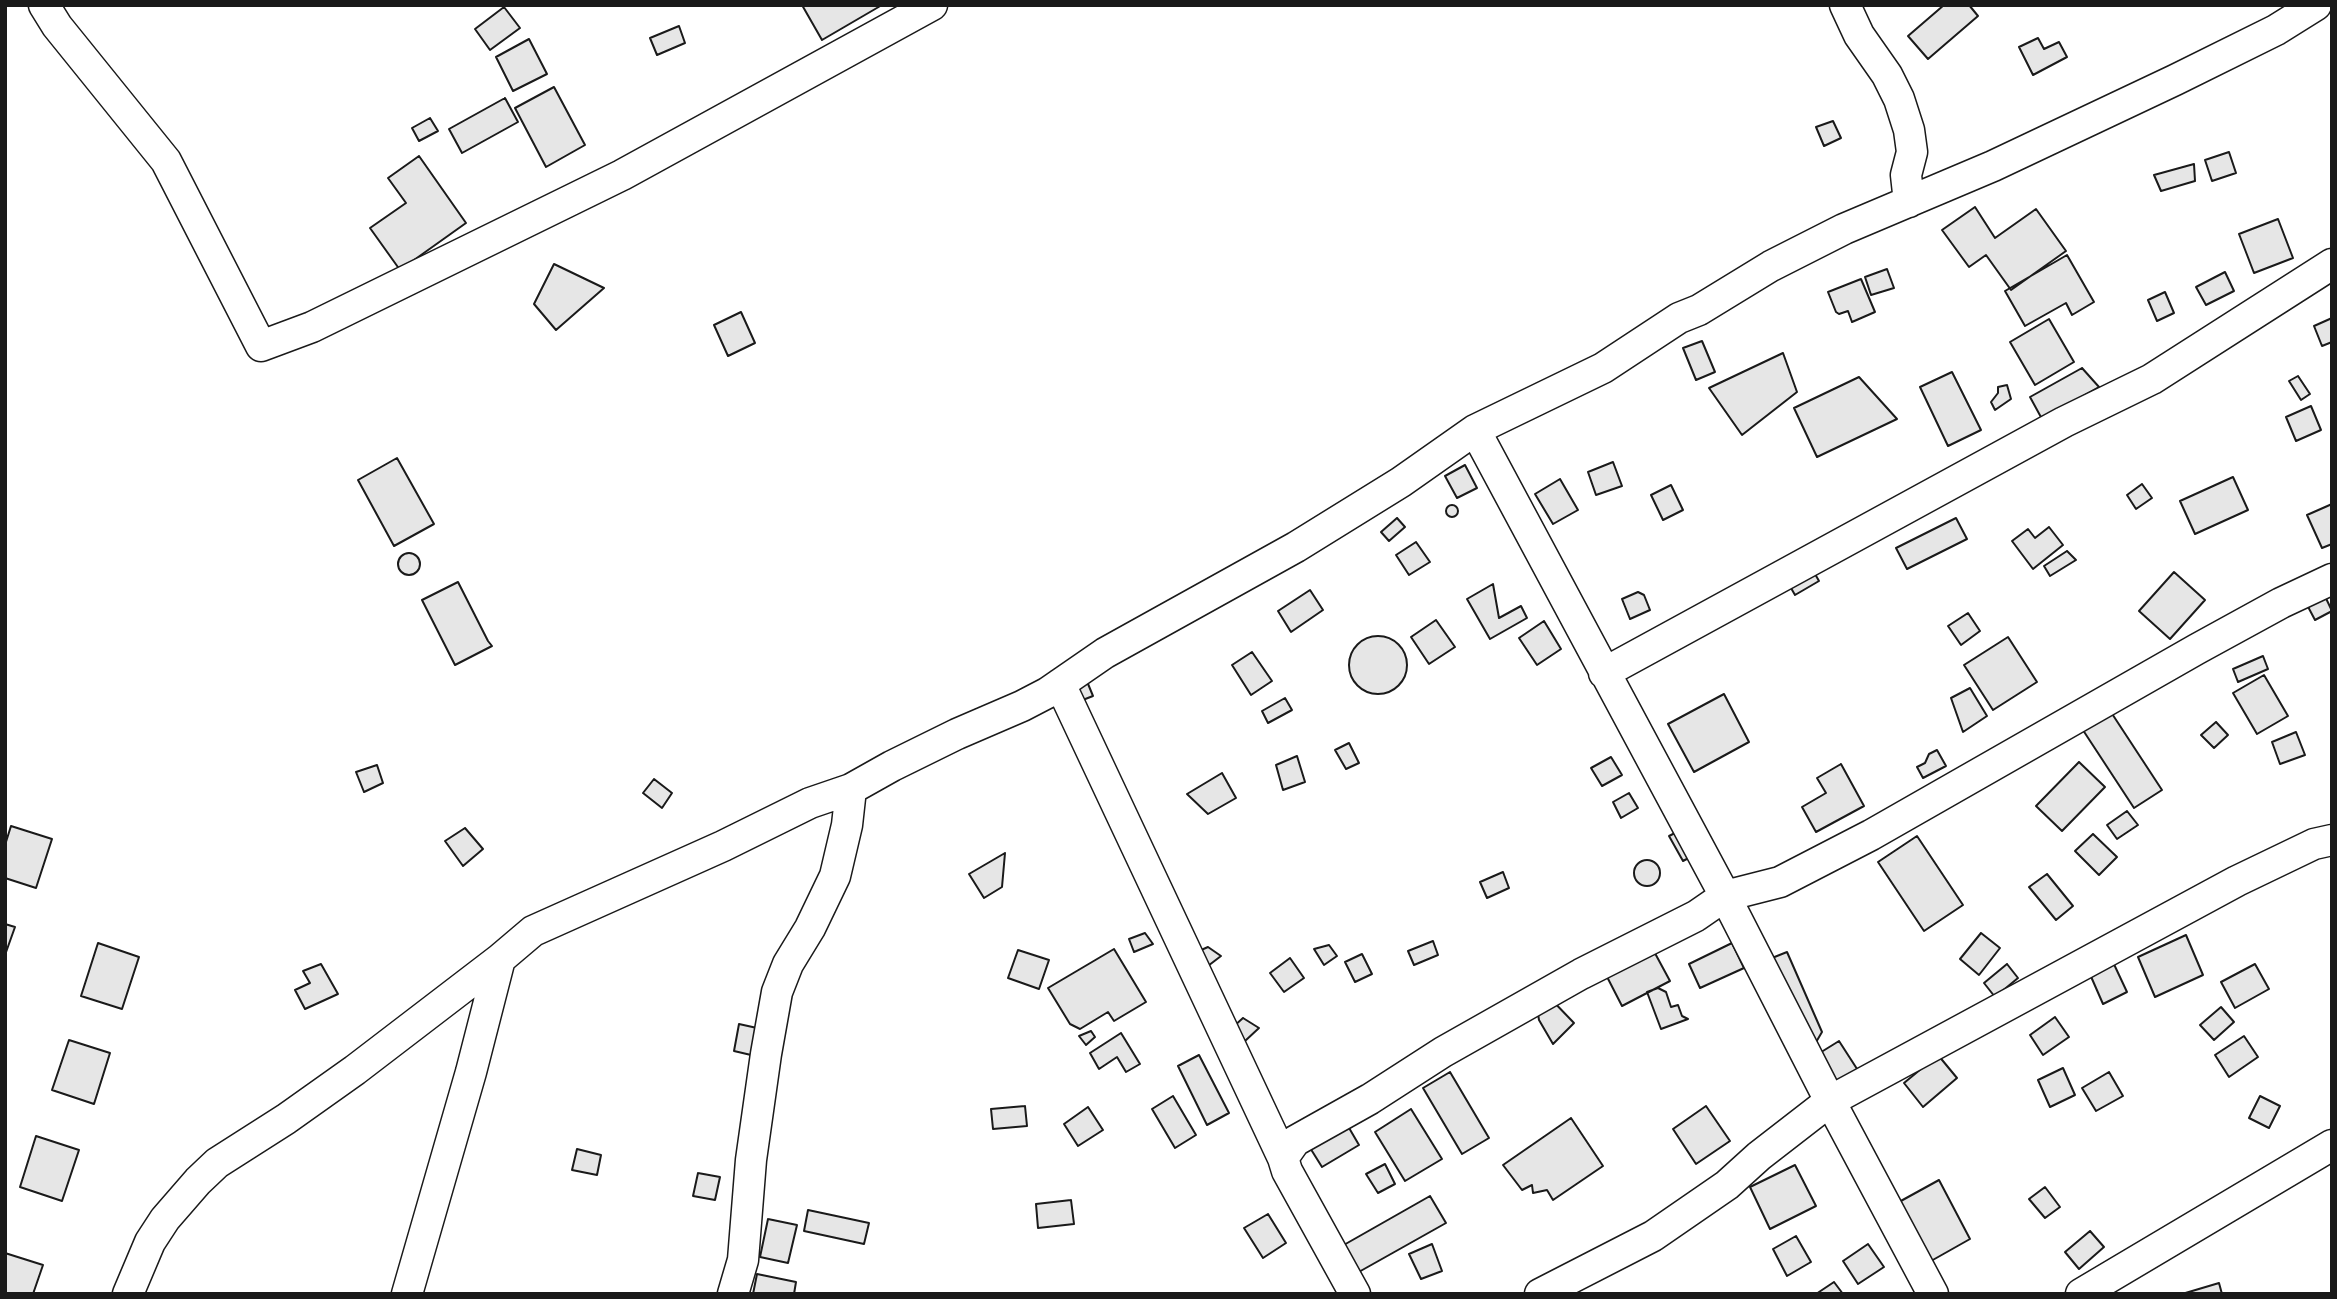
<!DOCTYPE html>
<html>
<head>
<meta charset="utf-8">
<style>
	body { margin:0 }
	#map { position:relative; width:2337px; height:1299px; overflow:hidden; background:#fff; font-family:"Libre Baskerville",serif }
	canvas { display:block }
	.frame { position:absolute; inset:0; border:7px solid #1a1a1a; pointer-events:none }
</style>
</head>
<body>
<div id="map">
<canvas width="2337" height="1299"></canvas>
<div class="frame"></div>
</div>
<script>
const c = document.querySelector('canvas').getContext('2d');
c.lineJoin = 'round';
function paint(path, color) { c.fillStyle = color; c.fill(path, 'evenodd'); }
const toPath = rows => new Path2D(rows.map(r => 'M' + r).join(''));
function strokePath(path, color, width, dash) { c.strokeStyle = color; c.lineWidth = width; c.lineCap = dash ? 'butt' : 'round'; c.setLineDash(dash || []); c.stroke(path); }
const building = toPath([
	[802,5,882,5,822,40,802,5],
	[1944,5,1969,5,1978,16,1928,59,1908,36,1944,5],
	[504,7,520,28,490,50,475,29,504,7],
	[679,26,685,43,657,55,650,38,679,26],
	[2038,38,2044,49,2059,42,2067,57,2033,75,2019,47,2038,38],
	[529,39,547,74,513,91,496,57,529,39],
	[554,87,585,145,546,167,515,108,554,87],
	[505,98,518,122,462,153,449,129,505,98],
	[430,118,438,131,419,141,412,128,430,118],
	[1833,121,1841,138,1824,146,1816,127,1833,121],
	[2229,152,2236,173,2212,181,2205,160,2229,152],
	[419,156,466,223,400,270,370,228,406,203,388,178,419,156],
	[2194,164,2195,181,2161,191,2154,175,2194,164],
	[1975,207,1995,238,2036,209,2066,251,2011,290,1986,255,1969,267,1942,230,1975,207],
	[2278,219,2293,258,2254,273,2239,234,2278,219],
	[2067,255,2094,302,2072,315,2066,303,2025,326,2005,291,2067,255],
	[554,264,604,288,556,330,534,304,554,264],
	[1887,269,1894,288,1871,295,1865,277,1887,269],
	[2225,272,2234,291,2206,305,2196,287,2225,272],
	[1861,279,1875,312,1852,322,1848,311,1839,314,1836,312,1828,292,1861,279],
	[2165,292,2174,313,2157,321,2148,300,2165,292],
	[741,312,755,343,728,356,714,325,741,312],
	[2332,318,2332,342,2322,346,2314,326,2332,318],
	[2049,319,2074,362,2035,385,2010,342,2049,319],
	[1702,341,1715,372,1696,380,1683,348,1702,341],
	[1783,353,1797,392,1742,435,1709,388,1783,353],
	[2082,368,2099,387,2042,419,2030,397,2082,368],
	[1952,372,1981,430,1948,446,1920,387,1952,372],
	[2298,376,2310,394,2301,400,2289,381,2298,376],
	[1859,377,1897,419,1817,457,1794,408,1859,377],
	[2007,385,2011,399,1995,410,1991,402,1998,393,1998,387,2007,385],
	[2311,406,2321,430,2296,441,2286,417,2311,406],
	[397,458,434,524,394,546,358,480,397,458],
	[1613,462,1622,486,1596,495,1588,472,1613,462],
	[1465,465,1477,488,1457,498,1445,476,1465,465],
	[2233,477,2248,510,2195,534,2180,501,2233,477],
	[1560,479,1578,510,1553,524,1535,494,1560,479],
	[2142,484,2152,498,2136,509,2127,495,2142,484],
	[1671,485,1683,510,1663,520,1651,495,1671,485],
	[2332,504,2332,544,2322,548,2307,515,2332,504],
	'1446 511a6 6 0 1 1 12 0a6 6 0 1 1-12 0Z',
	[1397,518,1405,527,1389,541,1381,532,1397,518],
	[1956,518,1967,539,1907,569,1896,548,1956,518],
	[2049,527,2063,545,2033,569,2012,541,2028,529,2035,538,2049,527],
	[1416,542,1430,562,1409,575,1396,555,1416,542],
	[2067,551,2076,560,2050,576,2044,566,2067,551],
	'398 564a11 11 0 1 1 22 0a11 11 0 1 1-22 0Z',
	[1811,567,1819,581,1795,595,1787,581,1811,567],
	[2174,572,2205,600,2170,639,2139,611,2174,572],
	[458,582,488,641,492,646,455,665,422,600,458,582],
	[1493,584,1499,618,1521,606,1527,618,1490,639,1467,599,1493,584],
	[1310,590,1323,610,1291,632,1278,611,1310,590],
	[1638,592,1644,595,1650,610,1630,619,1622,599,1638,592],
	[2323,592,2332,611,2315,620,2305,601,2323,592],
	[1968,613,1980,631,1961,645,1948,626,1968,613],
	[1436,620,1455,647,1429,664,1411,637,1436,620],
	[1544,621,1561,649,1537,665,1519,638,1544,621],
	'1349 665a29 29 0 1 1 58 0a29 29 0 1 1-58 0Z',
	[2008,637,2037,682,1993,710,1964,665,2008,637],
	[1252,652,1272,681,1251,695,1232,665,1252,652],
	[2263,656,2268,669,2238,682,2233,669,2263,656],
	[2264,675,2288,716,2257,734,2233,693,2264,675],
	[1086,679,1093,696,1075,703,1069,690,1086,679],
	[1970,688,1987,716,1963,732,1951,698,1970,688],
	[1724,694,1749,742,1694,772,1668,724,1724,694],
	[1285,698,1292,710,1268,723,1262,711,1285,698],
	[2105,703,2162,790,2134,808,2077,721,2105,703],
	[2216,722,2228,735,2214,748,2201,735,2216,722],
	[2296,732,2305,755,2280,764,2272,742,2296,732],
	[1349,743,1359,763,1346,769,1335,750,1349,743],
	[1937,750,1946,766,1923,778,1917,767,1925,763,1929,754,1937,750],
	[1297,756,1305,782,1283,790,1276,765,1297,756],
	[1611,757,1622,775,1602,786,1591,768,1611,757],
	[2079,762,2105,787,2062,831,2036,806,2079,762],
	[1841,764,1864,806,1816,832,1802,807,1826,793,1817,778,1841,764],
	[377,765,383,783,364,792,356,772,377,765],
	[1222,773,1236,798,1208,814,1187,794,1222,773],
	[654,779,672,793,662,808,643,793,654,779],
	[1629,793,1638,808,1621,818,1613,802,1629,793],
	[2127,811,2138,825,2117,839,2107,825,2127,811],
	[11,826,52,839,36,888,5,878,5,845,11,826],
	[465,828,483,849,463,866,445,841,465,828],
	[1683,829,1696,854,1683,861,1669,836,1683,829],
	[2093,834,2117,857,2099,875,2075,851,2093,834],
	[1917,836,1963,905,1924,931,1878,862,1917,836],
	[1005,853,1002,887,984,898,969,874,1005,853],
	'1634 873a13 13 0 1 1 26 0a13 13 0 1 1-26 0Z',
	[1503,872,1509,888,1487,898,1480,882,1503,872],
	[2047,874,2073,906,2056,920,2029,887,2047,874],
	[5,924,15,927,5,955,5,924],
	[1145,933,1153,944,1134,952,1129,939,1145,933],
	[1981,933,2000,948,1979,975,1960,959,1981,933],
	[2186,935,2203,975,2155,997,2138,957,2186,935],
	[1433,941,1438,955,1414,965,1408,951,1433,941],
	[98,943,139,957,122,1009,81,996,98,943],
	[1732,943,1744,968,1700,988,1689,964,1732,943],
	[1650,944,1670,981,1622,1006,1603,969,1650,944],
	[1329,945,1337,956,1324,965,1314,949,1329,945],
	[1208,947,1221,956,1204,969,1192,954,1208,947],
	[1114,949,1146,1002,1114,1021,1108,1012,1080,1029,1070,1024,1048,988,1114,949],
	[1018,950,1049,960,1039,989,1008,978,1018,950],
	[1787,952,1822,1032,1812,1049,1772,958,1787,952],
	[1362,954,1372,974,1355,982,1345,962,1362,954],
	[1290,958,1304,978,1284,992,1270,973,1290,958],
	[2112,960,2127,992,2103,1004,2089,972,2112,960],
	[321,964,338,994,305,1009,295,990,310,983,303,971,321,964],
	[2007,964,2018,978,1995,997,1984,983,2007,964],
	[2255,964,2269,989,2235,1008,2221,982,2255,964],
	[1658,988,1666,992,1671,1007,1678,1005,1682,1016,1688,1019,1661,1029,1647,992,1658,988],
	[1549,997,1574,1023,1553,1044,1539,1020,1537,1008,1549,997],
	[2221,1007,2234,1022,2214,1040,2200,1025,2221,1007],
	[2055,1017,2069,1037,2043,1055,2030,1035,2055,1017],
	[1243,1018,1259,1028,1245,1041,1233,1027,1243,1018],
	[739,1024,757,1028,751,1055,734,1051,739,1024],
	[1091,1031,1095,1037,1086,1045,1079,1036,1091,1031],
	[1121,1033,1140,1064,1126,1072,1117,1057,1099,1069,1090,1053,1121,1033],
	[2244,1036,2258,1057,2229,1077,2215,1055,2244,1036],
	[69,1040,110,1053,94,1104,52,1090,69,1040],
	[1839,1041,1859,1072,1829,1091,1810,1059,1839,1041],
	[1199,1055,1229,1113,1207,1125,1178,1066,1199,1055],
	[1938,1055,1957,1078,1923,1107,1904,1083,1938,1055],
	[2063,1068,2075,1095,2050,1107,2038,1080,2063,1068],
	[1450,1072,1489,1138,1462,1154,1423,1088,1450,1072],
	[2109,1072,2123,1096,2096,1111,2082,1088,2109,1072],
	[1173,1096,1196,1135,1175,1148,1152,1109,1173,1096],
	[2260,1096,2280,1106,2269,1128,2249,1118,2260,1096],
	[1025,1106,1027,1126,993,1129,991,1109,1025,1106],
	[1706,1106,1730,1141,1696,1164,1673,1129,1706,1106],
	[1088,1107,1103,1130,1078,1146,1064,1124,1088,1107],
	[1411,1109,1442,1159,1405,1181,1375,1132,1411,1109],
	[1571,1118,1603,1166,1553,1200,1547,1190,1533,1193,1532,1185,1522,1190,1503,1165,1571,1118],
	[1345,1121,1359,1145,1322,1167,1307,1143,1345,1121],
	[36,1136,79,1150,62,1201,20,1187,36,1136],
	[577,1149,601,1155,597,1175,572,1170,577,1149],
	[1385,1164,1395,1184,1378,1193,1366,1174,1385,1164],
	[1795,1165,1816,1206,1770,1229,1750,1187,1795,1165],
	[698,1173,720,1177,715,1200,693,1196,698,1173],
	[1939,1180,1970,1239,1931,1261,1899,1202,1939,1180],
	[2045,1187,2060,1207,2045,1218,2029,1199,2045,1187],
	[1430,1196,1446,1223,1357,1273,1342,1246,1430,1196],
	[1071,1200,1074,1224,1038,1228,1036,1204,1071,1200],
	[808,1210,869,1223,864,1244,804,1231,808,1210],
	[1268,1214,1286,1243,1263,1258,1244,1228,1268,1214],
	[768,1219,797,1225,788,1263,760,1257,768,1219],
	[2090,1231,2104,1247,2079,1269,2065,1252,2090,1231],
	[1796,1236,1811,1262,1787,1276,1773,1249,1796,1236],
	[1432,1244,1442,1271,1421,1279,1409,1254,1432,1244],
	[1868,1244,1884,1267,1858,1284,1843,1261,1868,1244],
	[5,1253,43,1265,33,1294,5,1294,5,1253],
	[757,1274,796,1282,794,1294,753,1294,757,1274],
	[1834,1282,1843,1294,1816,1294,1834,1282],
	[2219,1283,2222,1294,2182,1294,2219,1283]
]);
paint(building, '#e6e6e6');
strokePath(building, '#1a1a1a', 2);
const minor = toPath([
	[44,5,57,26,166,161,261,346,312,327,622,175,932,5],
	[1845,5,1859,35,1887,75,1899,99,1909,130,1912,152,1906,175,1909,202],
	[1475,430,1725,896,1830,1101,1933,1294],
	[1604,673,2064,422,2152,379,2332,264],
	[1060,684,1283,1158,1287,1171,1355,1294],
	[1283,1158,1295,1141,1370,1099,1443,1052,1581,974,1696,916,1725,896,1780,882,1871,835,2197,649,2281,603,2332,579],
	[128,1294,150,1242,165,1219,198,1181,217,1163,286,1119,355,1070,500,959],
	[407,1294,471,1072,500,959,533,931,723,846,810,803,851,789,892,766,957,734,1022,706,1047,693,1105,653,1296,547,1401,482,1475,430,1603,368,1679,318,1699,310,1771,266,1844,229,1993,166,2175,80,2276,30,2316,5],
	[733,1294,743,1260,751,1160,766,1054,777,992,788,964,810,928,835,876,847,825,851,789],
	[1540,1294,1653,1236,1727,1185,1759,1156,1830,1101,2237,881,2314,844,2332,840],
	[2081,1294,2332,1145]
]);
strokePath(minor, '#1a1a1a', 33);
strokePath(minor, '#fff', 30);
</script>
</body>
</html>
